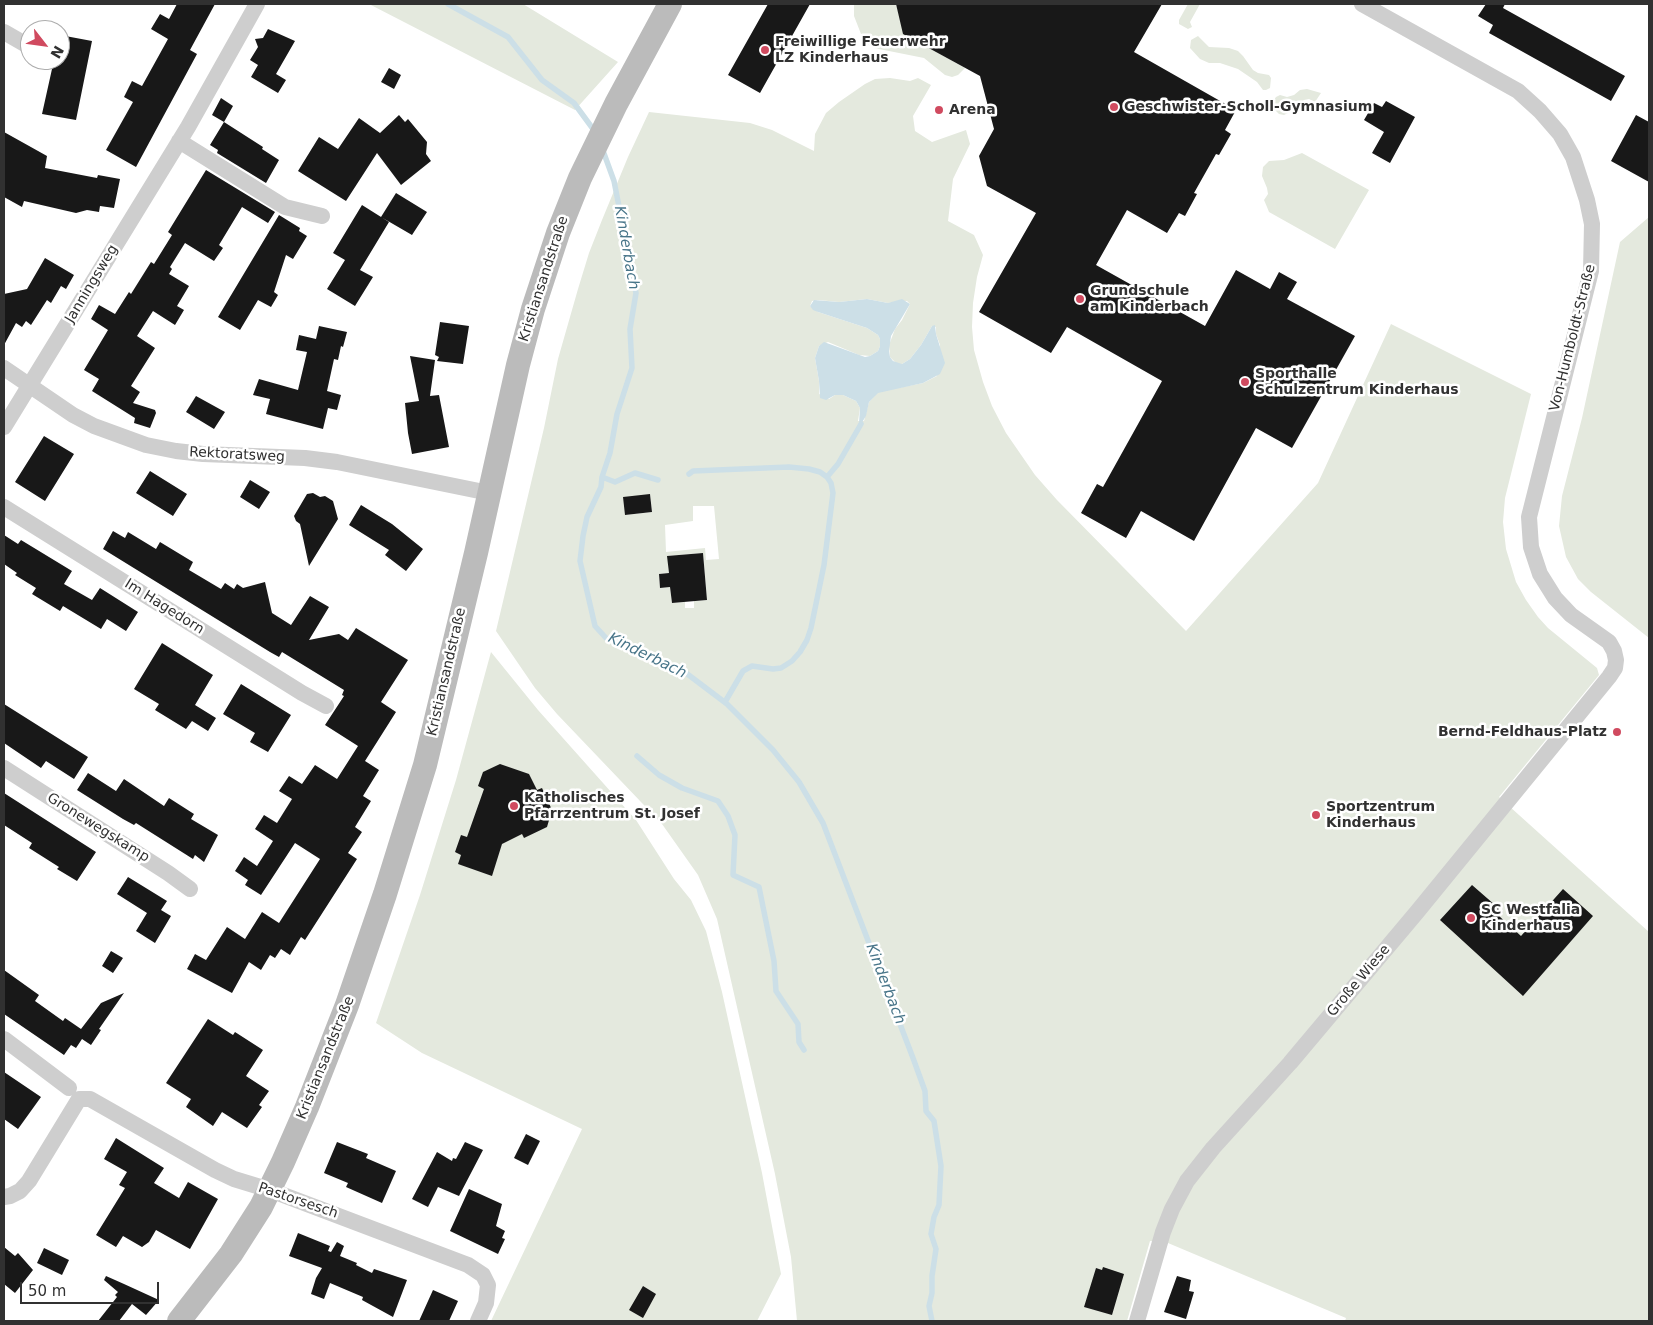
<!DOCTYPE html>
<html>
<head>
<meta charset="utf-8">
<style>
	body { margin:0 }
	#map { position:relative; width:1653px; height:1325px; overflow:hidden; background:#fff; font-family:"DejaVu Sans",sans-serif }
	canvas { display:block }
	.frame { position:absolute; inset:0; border:5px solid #313131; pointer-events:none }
	.north { position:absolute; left:20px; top:20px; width:50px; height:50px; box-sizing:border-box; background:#fff; border:1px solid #adadad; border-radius:50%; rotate:120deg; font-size:14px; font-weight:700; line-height:20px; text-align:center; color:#313131 }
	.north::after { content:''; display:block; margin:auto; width:18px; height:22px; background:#d04a5f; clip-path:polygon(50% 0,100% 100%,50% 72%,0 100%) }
	.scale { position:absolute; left:20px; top:1282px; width:139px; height:22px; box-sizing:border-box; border:2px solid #313131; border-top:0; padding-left:6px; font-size:15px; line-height:18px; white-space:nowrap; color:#313131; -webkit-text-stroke:4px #fff; paint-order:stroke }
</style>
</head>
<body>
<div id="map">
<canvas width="1653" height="1325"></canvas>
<div class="frame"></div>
<div class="north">N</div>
<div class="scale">50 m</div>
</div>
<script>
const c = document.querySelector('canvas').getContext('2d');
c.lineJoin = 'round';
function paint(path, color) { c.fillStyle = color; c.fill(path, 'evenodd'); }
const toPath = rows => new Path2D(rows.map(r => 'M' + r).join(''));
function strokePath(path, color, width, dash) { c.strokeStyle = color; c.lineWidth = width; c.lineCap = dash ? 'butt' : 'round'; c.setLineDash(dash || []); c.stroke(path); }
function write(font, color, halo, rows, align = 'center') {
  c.font = font + ' "DejaVu Sans",sans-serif'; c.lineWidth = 5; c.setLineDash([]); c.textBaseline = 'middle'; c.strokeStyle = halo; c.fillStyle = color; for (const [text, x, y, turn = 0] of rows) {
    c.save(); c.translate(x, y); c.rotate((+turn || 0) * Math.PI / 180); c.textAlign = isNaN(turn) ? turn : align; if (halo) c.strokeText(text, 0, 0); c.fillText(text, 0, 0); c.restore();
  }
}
paint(toPath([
	[369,4,523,4,618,62,575,110],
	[854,4,896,4,904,34,965,68,958,75,952,77,945,75,924,58,874,48,866,43,861,34,854,16],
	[1188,4,1200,4,1190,22,1192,27,1188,29,1179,24,1179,20],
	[1198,36,1209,47,1229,48,1238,51,1243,56,1253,70,1258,73,1269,75,1271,78,1270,88,1266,90,1263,90,1257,82,1238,69,1220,63,1209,63,1200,59,1190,48,1191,40],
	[890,78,910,81,918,78,931,85,913,116,915,131,932,142,966,130,970,144,953,179,948,221,974,235,983,255,977,277,973,303,972,327,974,350,983,382,992,406,1006,433,1035,475,1057,500,1186,631,1318,483,1391,324,1531,394,1505,498,1503,522,1506,549,1516,582,1526,600,1538,617,1548,628,1597,668,1599,675,1499,797,1649,932,1649,1321,1345,1321,1346,1318,1168,1243,1150,1241,1127,1321,797,1321,791,1257,775,1174,717,919,698,875,662,824,557,714,535,688,496,631,544,428,558,359,578,289,589,253,602,220,628,157,649,112,750,123,772,130,814,151,815,134,826,113,839,102,865,84,875,79],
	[867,299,888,303,907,301,910,304,902,320,895,329,889,345,890,357,897,364,902,364,910,359,921,345,932,326,936,327,936,334,940,345,937,376,923,383,878,392,869,402,864,421,858,421,860,408,856,401,843,395,835,395,829,399,819,394,819,381,815,358,819,346,828,342,859,355,870,356,878,351,880,346,880,339,878,335,867,328,818,312,810,306,812,301,818,300,839,302],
	[650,494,652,512,625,515],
	[693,506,714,506,719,559,706,560,705,548,666,552,665,525,693,521],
	[703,553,707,600,694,601,694,608,685,608,685,602,672,603,670,587,660,588,659,574,669,573,668,556],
	[1307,89,1321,93,1315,102,1309,99,1304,100,1294,110,1284,115,1279,114,1275,110,1273,101,1276,97,1280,95,1287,97,1294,95,1300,90],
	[1302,153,1369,190,1335,249,1269,212,1267,207,1264,200,1268,194,1267,188,1262,176,1263,167,1269,161,1284,160],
	[1649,217,1649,638,1591,592,1578,579,1566,557,1559,526,1562,496,1582,418,1620,242],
	[491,652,538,710,636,820,674,879,691,900,706,931,722,992,762,1173,781,1274,757,1321,491,1321,582,1129,422,1053,376,1023,420,895,456,780]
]), '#e4e9de');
paint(toPath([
	[867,299,888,303,902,299,910,304,891,336,889,351,890,357,893,361,902,364,910,359,921,345,932,326,935,325,936,334,945,363,940,374,923,383,878,393,869,402,866,416,861,424,859,423,860,408,856,401,843,395,835,395,826,400,820,398,819,381,815,358,819,346,824,342,865,357,870,356,878,351,880,346,880,339,878,335,867,328,818,312,813,310,810,306,814,300,839,302]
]), '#ccdfe7');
strokePath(toPath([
	[448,4,508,37,542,80,574,103,596,133],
	[602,148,614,181,636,293,630,329,632,368,617,414,610,453,602,477,601,487,587,517,583,536,580,561,595,626,606,638,686,673,727,704,773,750,799,782,823,823,913,1058,925,1091,926,1111,934,1121,941,1166,939,1205,934,1217,931,1234,936,1249,932,1276,932,1293,929,1306,932,1321],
	[689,474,693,471,789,467,809,469,820,472,827,477,831,483,833,493,824,565,811,628,807,640,800,652,792,661,781,668,773,669,752,666,743,671,725,702],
	[602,477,615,482,635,473,658,480],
	[827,477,838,464,861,424],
	[637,756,659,775,682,788,718,801,728,816,735,835,733,875,759,887,774,961,776,991,798,1024,799,1042,804,1050]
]), '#ccdfe7', 5.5);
paint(toPath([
	[177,4,215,4,190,50,197,54,136,167,106,150,133,102,124,97,132,81,142,86,168,39,151,29,160,14,169,19],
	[768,4,810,4,760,93,728,75],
	[896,4,1162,4,1134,52,1236,110,1225,130,1231,134,1219,155,1216,154,1194,193,1197,194,1185,216,1179,213,1167,233,1127,210,1096,265,1205,326,1236,270,1270,289,1279,272,1297,282,1287,299,1355,336,1292,448,1256,428,1194,541,1141,511,1126,538,1081,513,1097,484,1103,487,1162,381,1067,327,1051,353,979,312,1036,213,987,186,979,156,994,129,980,76,903,34],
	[1486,4,1505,4,1503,8,1625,76,1611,101,1489,33,1493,25,1478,16],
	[268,29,295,41,276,74,286,80,278,93,251,77,258,65,250,60,258,47,255,39,263,38],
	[60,35,92,41,76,120,42,114,54,60,60,60],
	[389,68,401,75,394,89,381,82],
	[221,98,233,106,224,122,212,115],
	[1386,101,1415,117,1390,163,1372,153,1384,132,1364,120,1374,103,1382,107],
	[399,115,405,122,408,119,427,142,426,154,431,161,401,185,377,153,346,201,298,171,319,137,338,149,359,118,380,133],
	[1636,115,1649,122,1649,182,1611,161],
	[224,122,263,147,262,149,279,160,266,183,217,153,218,150,210,145],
	[4,132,47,156,45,168,97,178,98,175,120,179,114,208,100,206,99,212,87,210,76,213,24,201,22,207,4,197],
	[206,170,275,212,268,223,242,207,219,245,223,248,214,261,185,243,170,267,172,269,169,274,189,286,177,306,184,310,175,325,153,311,137,336,155,348,131,386,140,392,133,403,155,410,156,413,150,428,134,423,135,418,92,391,99,379,84,370,108,330,91,319,99,305,115,314,129,292,131,294,151,262,154,264,172,235,168,232],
	[396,193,427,212,412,235,381,217],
	[362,205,389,222,360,270,373,277,355,306,327,289,345,260,333,253],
	[279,215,300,228,299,231,307,236,293,259,286,255,274,292,278,295,271,307,258,300,240,330,218,317],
	[45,258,74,275,66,289,61,286,51,303,47,300,31,325,26,321,22,327,16,323,4,345,4,294,27,289],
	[440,322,469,326,463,364,437,361,439,357,435,355],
	[319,326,347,332,343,347,341,346,338,360,334,359,327,391,341,395,337,410,328,408,323,429,266,414,270,399,253,395,259,379,298,390,307,352,296,350,299,335,316,339],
	[410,356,435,360,430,396,439,395,449,447,412,454,408,433,405,403,419,401],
	[196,396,225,412,214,429,186,412],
	[44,436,74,454,45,501,15,482],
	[150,471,187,494,173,516,136,493],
	[250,480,270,492,259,509,240,497],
	[313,493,320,497,325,496,333,501,338,519,309,566,300,524,296,521,294,516,307,494],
	[650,494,652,512,625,515,623,497],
	[361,505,392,524,423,549,406,571,385,555,389,550,349,525],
	[113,531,125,538,128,532,156,549,160,542,193,562,189,570,221,589,225,583,234,589,237,584,243,588,265,582,272,613,291,625,310,596,329,607,309,640,339,634,348,640,356,628,408,660,381,702,396,712,365,761,379,770,363,796,371,801,355,827,362,832,348,853,357,859,305,940,301,937,290,955,281,949,275,958,270,955,261,970,249,962,232,993,187,969,195,954,206,960,227,927,245,939,262,912,279,923,320,859,295,843,261,895,245,885,248,880,235,871,244,857,257,866,273,841,255,829,264,815,277,823,292,799,279,791,289,776,302,784,315,765,337,779,358,746,325,725,344,696,342,695,344,690,282,652,279,657,270,652,103,549],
	[4,535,18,544,21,540,72,571,64,584,92,600,100,588,138,612,126,631,107,619,101,629,63,606,60,611,32,594,36,588,15,575,17,573,4,564],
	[703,553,707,600,672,603,670,587,660,588,659,574,669,573,667,556],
	[162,643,213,675,195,705,216,718,208,731,192,721,186,729,155,710,159,704,134,689],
	[241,684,291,715,268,752,250,742,255,733,223,714],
	[4,704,88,757,74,779,46,761,41,768,4,743],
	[500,764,529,774,537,790,542,788,552,810,547,827,524,838,522,834,502,844,492,876,458,864,461,855,455,852,461,835,467,837,484,789,478,786,483,772],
	[88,773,116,791,124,779,164,806,169,798,194,814,191,819,218,835,204,862,195,855,193,859,136,823,134,825,123,819,77,790],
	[4,793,96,852,77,881,57,869,59,867,29,848,32,843,4,825],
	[128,877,167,901,161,910,171,916,155,943,136,931,147,913,117,894],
	[1472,885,1503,912,1499,916,1521,936,1563,889,1593,916,1523,996,1440,920],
	[111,951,123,958,113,973,102,966],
	[4,970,39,995,35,1001,63,1021,65,1018,81,1029,101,1003,124,993,99,1029,101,1030,91,1045,82,1039,76,1048,71,1045,64,1055,4,1014],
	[208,1019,233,1035,235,1032,263,1050,246,1076,269,1091,259,1105,262,1107,247,1128,222,1112,213,1126,186,1107,191,1099,166,1083],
	[4,1072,41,1097,18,1129,4,1119],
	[526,1134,540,1141,528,1165,514,1158],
	[116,1138,164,1168,154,1183,179,1198,188,1182,218,1199,190,1249,156,1230,149,1242,142,1247,123,1236,116,1247,96,1235,125,1188,119,1185,127,1172,104,1159],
	[337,1142,368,1154,366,1158,396,1171,382,1203,346,1187,348,1183,324,1173],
	[465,1142,483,1150,459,1196,438,1187,428,1207,412,1199,437,1152,452,1161,453,1158,456,1159],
	[469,1189,502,1204,496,1226,505,1231,502,1238,505,1239,498,1254,450,1231],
	[298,1233,330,1246,328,1251,331,1252,337,1242,344,1246,340,1256,357,1263,356,1265,372,1273,374,1269,407,1280,393,1317,362,1300,363,1297,330,1283,324,1299,311,1294,316,1278,322,1268,289,1256],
	[4,1247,15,1256,18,1253,33,1270,15,1293,4,1284],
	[44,1248,69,1260,62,1275,37,1263],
	[1103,1267,1124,1274,1112,1315,1084,1307,1096,1268,1102,1270],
	[106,1276,124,1284,159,1300,146,1315,132,1304,119,1321,98,1321,117,1297,115,1295,118,1292,104,1280],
	[1177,1276,1191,1280,1189,1291,1194,1292,1186,1319,1164,1312],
	[643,1286,656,1294,643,1318,629,1310],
	[433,1290,458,1301,449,1321,419,1321]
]), '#181818');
strokePath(toPath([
	[4,32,30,47],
	[179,141,285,207,322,216],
	[4,368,73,415,94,426,146,445,176,451,203,454,305,458,337,462,489,493],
	[4,427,188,127,257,4],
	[4,507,302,693,326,706],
	[4,768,168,873,190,889],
	[4,1039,69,1088],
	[79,1099,90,1099,215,1170,234,1179,270,1190,468,1265,483,1275,488,1285,486,1303,478,1321],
	[4,1197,10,1196,20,1191,29,1181,79,1099],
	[1137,1321,1163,1232,1172,1209,1187,1181,1213,1148,1290,1063,1417,912,1609,677,1615,668,1616,660,1614,651,1609,642,1571,615,1555,598,1540,574,1531,547,1529,517,1591,271,1592,224,1587,200,1573,157,1560,134,1540,111,1518,91,1362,4]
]), '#cecece', 16);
strokePath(toPath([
	[179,1321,231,1254,261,1207,283,1162,307,1107,347,1005,385,894,425,765,476,553,518,365,533,309,558,233,580,178,616,104,670,4]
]), '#bbb', 24);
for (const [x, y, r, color] of [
	[765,50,5,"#d04a5f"],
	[1114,107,5,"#d04a5f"],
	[939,110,5,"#d04a5f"],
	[1080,299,5,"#d04a5f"],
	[1245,382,5,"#d04a5f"],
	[1617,732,5,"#d04a5f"],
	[514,806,5,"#d04a5f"],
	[1316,815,5,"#d04a5f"],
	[1471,918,5,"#d04a5f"]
]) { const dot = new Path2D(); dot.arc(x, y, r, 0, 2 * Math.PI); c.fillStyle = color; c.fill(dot); strokePath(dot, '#fff', 2); }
write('bold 14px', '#313131', '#fff', [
	["Freiwillige Feuerwehr",775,42],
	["LZ Kinderhaus",775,58],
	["Geschwister-Scholl-Gymnasium",1124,107],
	["Arena",949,110],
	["Grundschule",1090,291],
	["am Kinderbach",1090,307],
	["Sporthalle",1255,374],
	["Schulzentrum Kinderhaus",1255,390],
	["Bernd-Feldhaus-Platz",1607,732,"right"],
	["Katholisches",524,798],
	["Pfarrzentrum St. Josef",524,814],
	["Sportzentrum",1326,807],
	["Kinderhaus",1326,823],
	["SC Westfalia",1481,910],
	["Kinderhaus",1481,926]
], 'left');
write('14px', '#313131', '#fff', [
	["Kristiansandstraße",544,279,-72],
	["Janningsweg",92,284,-59],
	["Von-Humboldt-Straße",1573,338,-76],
	["Rektoratsweg",237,455,3],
	["Im Hagedorn",164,607,32],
	["Kristiansandstraße",447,672,-77],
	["Gronewegskamp",98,828,32],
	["Große Wiese",1359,981,-50],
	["Kristiansandstraße",326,1058,-68],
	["Pastorsesch",298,1201,19]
]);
write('italic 15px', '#487589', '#fff', [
	["Kinderbach",626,248,80],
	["Kinderbach",647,656,26],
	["Kinderbach",885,984,69]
]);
</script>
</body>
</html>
